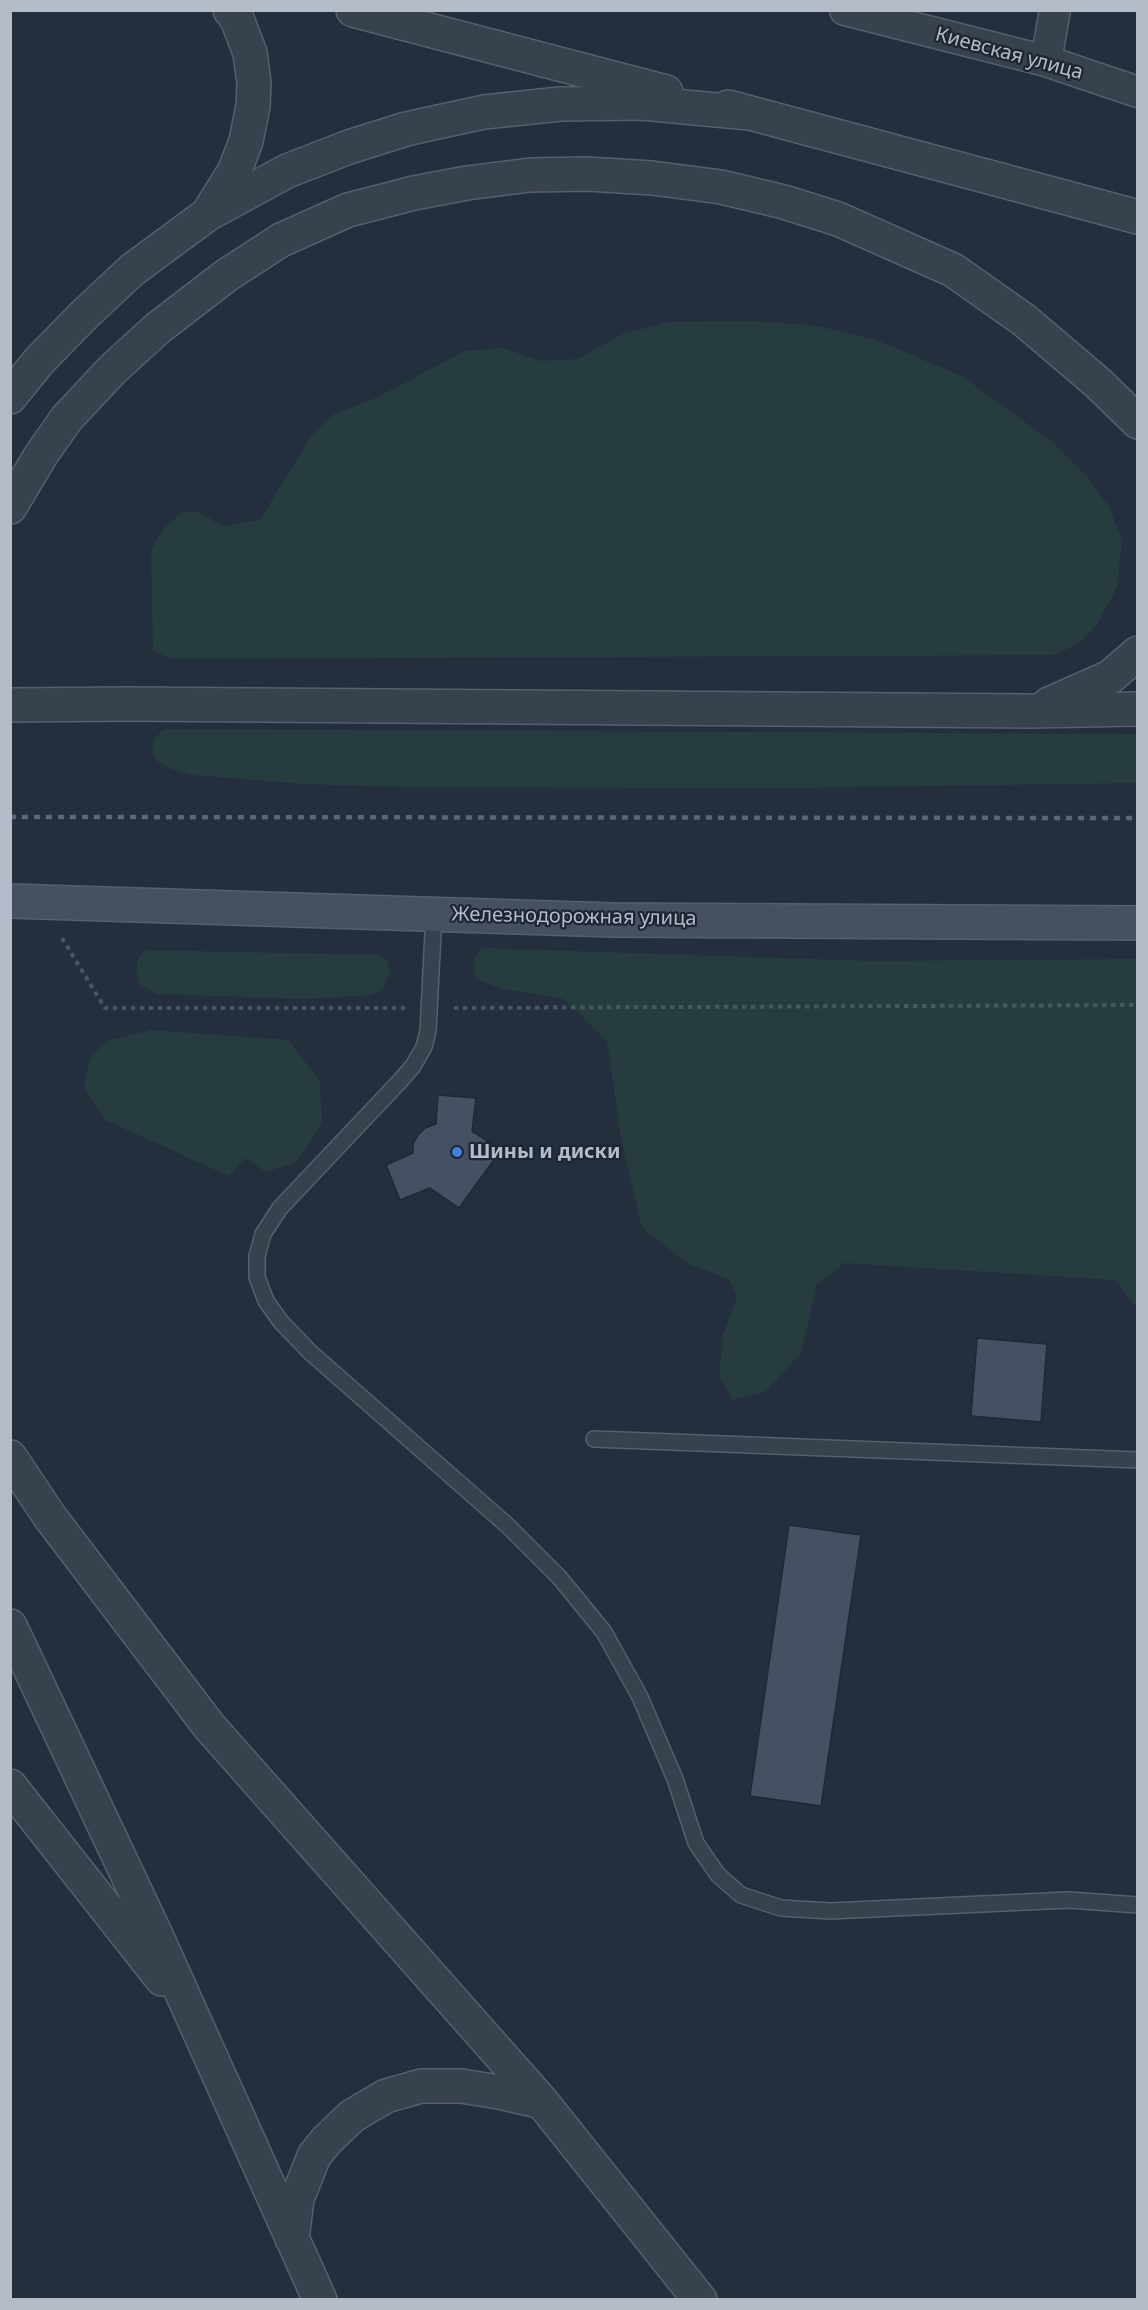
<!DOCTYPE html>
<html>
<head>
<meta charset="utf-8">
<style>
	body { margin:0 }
	#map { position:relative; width:1148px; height:2310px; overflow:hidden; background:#242f3e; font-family:"Noto Sans",sans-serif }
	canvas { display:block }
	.frame { position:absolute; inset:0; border:12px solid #b4bcc9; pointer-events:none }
</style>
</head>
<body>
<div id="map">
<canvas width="1148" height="2310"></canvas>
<div class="frame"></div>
</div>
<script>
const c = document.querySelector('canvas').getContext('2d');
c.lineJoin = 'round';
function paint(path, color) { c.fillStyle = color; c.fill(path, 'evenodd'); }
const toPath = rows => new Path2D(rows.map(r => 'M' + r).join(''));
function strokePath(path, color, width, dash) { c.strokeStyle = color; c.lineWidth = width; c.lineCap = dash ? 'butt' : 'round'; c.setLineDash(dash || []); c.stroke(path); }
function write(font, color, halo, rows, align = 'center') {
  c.font = font + ' "Noto Sans",sans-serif'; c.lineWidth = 4.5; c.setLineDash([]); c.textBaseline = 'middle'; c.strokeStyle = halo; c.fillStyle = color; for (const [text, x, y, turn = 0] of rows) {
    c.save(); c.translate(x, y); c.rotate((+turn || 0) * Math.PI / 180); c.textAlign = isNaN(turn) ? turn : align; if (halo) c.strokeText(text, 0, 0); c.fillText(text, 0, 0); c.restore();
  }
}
paint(toPath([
	[747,321,813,325,876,340,962,376,1052,442,1088,478,1109,507,1122,541,1117,588,1097,624,1079,643,1054,655,173,659,153,651,151,550,164,528,183,512,199,512,222,526,260,520,309,439,332,415,376,398,465,351,503,348,541,361,577,359,623,334,668,322],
	[164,729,1137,734,1137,783,788,788,400,787,304,784,192,775,169,768,158,762,152,752,154,739],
	[482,948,869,961,1137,959,1137,1306,1133,1303,1115,1280,844,1263,816,1286,802,1352,765,1392,733,1400,719,1377,723,1335,737,1297,729,1279,688,1264,642,1228,621,1138,607,1041,564,999,503,989,476,979,473,961],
	[146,950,377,955,387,960,390,971,383,990,371,995,304,999,157,994,140,985,136,972,138,959],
	[152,1030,288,1040,320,1081,322,1124,297,1162,266,1172,245,1158,229,1176,105,1120,84,1087,90,1058,107,1041]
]), '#263c3f');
const building = toPath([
	[438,1095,476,1098,472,1131,501,1150,459,1208,430,1188,400,1200,386,1165,413,1153,413,1144,418,1135,425,1128,436,1124,438,1095],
	[977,1338,1047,1344,1041,1422,971,1416,977,1338],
	[789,1525,861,1535,821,1806,750,1796,789,1525]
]);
paint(building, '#455162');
strokePath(building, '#1f2835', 1.5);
const service = toPath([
	[434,913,428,1031,424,1047,413,1066,400,1081,280,1208,263,1234,257,1256,257,1277,266,1301,281,1322,311,1353,508,1526,559,1577,604,1632,640,1697,675,1779,696,1843,718,1875,741,1895,781,1908,830,1911,1069,1900,1138,1905],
	[594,1439,1138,1460]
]);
const minor = toPath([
	[845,10,1046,61,1138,92],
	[1046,61,1055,10]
]);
const tertiary = toPath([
	[353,10,666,92],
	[728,107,1138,217],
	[209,212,235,170,246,141,253,106,254,83,250,53,237,19,230,10],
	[10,397,39,361,83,316,132,270,208,214,287,171,349,147,406,129,484,112,560,104,642,103,749,113],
	[10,507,41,455,67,418,113,369,158,328,227,275,281,240,348,210,414,193,467,183,530,175,587,174,652,178,721,187,784,202,838,219,953,270,1024,320,1098,383,1138,422],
	[1049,704,1110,677,1138,653],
	[10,705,129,704,1030,711,1138,709],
	[10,1457,50,1517,209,1726,542,2102,700,2300],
	[10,1626,155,1933,320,2300],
	[10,1786,162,1979],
	[292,2239,297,2199,314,2156,326,2141,352,2116,386,2096,421,2086,461,2086,499,2092,542,2102]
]);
const secondary = toPath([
	[10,901,613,920,1138,923]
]);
strokePath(service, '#565f6c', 18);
strokePath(minor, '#565f6c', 33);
strokePath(tertiary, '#565f6c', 36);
strokePath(secondary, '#565f6c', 36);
strokePath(toPath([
	[62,938,105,1008,405,1008],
	[454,1008,1138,1005]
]), '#44595c', 4, [4.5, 4.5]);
strokePath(service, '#38414e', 15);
strokePath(minor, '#38414e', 30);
strokePath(tertiary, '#38414e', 33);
strokePath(secondary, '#465061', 33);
strokePath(toPath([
	[10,817,1138,818]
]), '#5a6575', 4.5, [6, 6]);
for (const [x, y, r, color] of [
	[457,1152,6,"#3f7fe0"]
]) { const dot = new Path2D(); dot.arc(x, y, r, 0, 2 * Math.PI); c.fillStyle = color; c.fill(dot); strokePath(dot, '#1d2633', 2); }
write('20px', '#b4bcc9', '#1d2633', [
	["Киевская улица",1009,54,15],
	["Железнодорожная улица",574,917,1]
]);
write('bold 20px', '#b4bcc9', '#1d2633', [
	["Шины и диски",469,1152]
], 'left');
</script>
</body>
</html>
